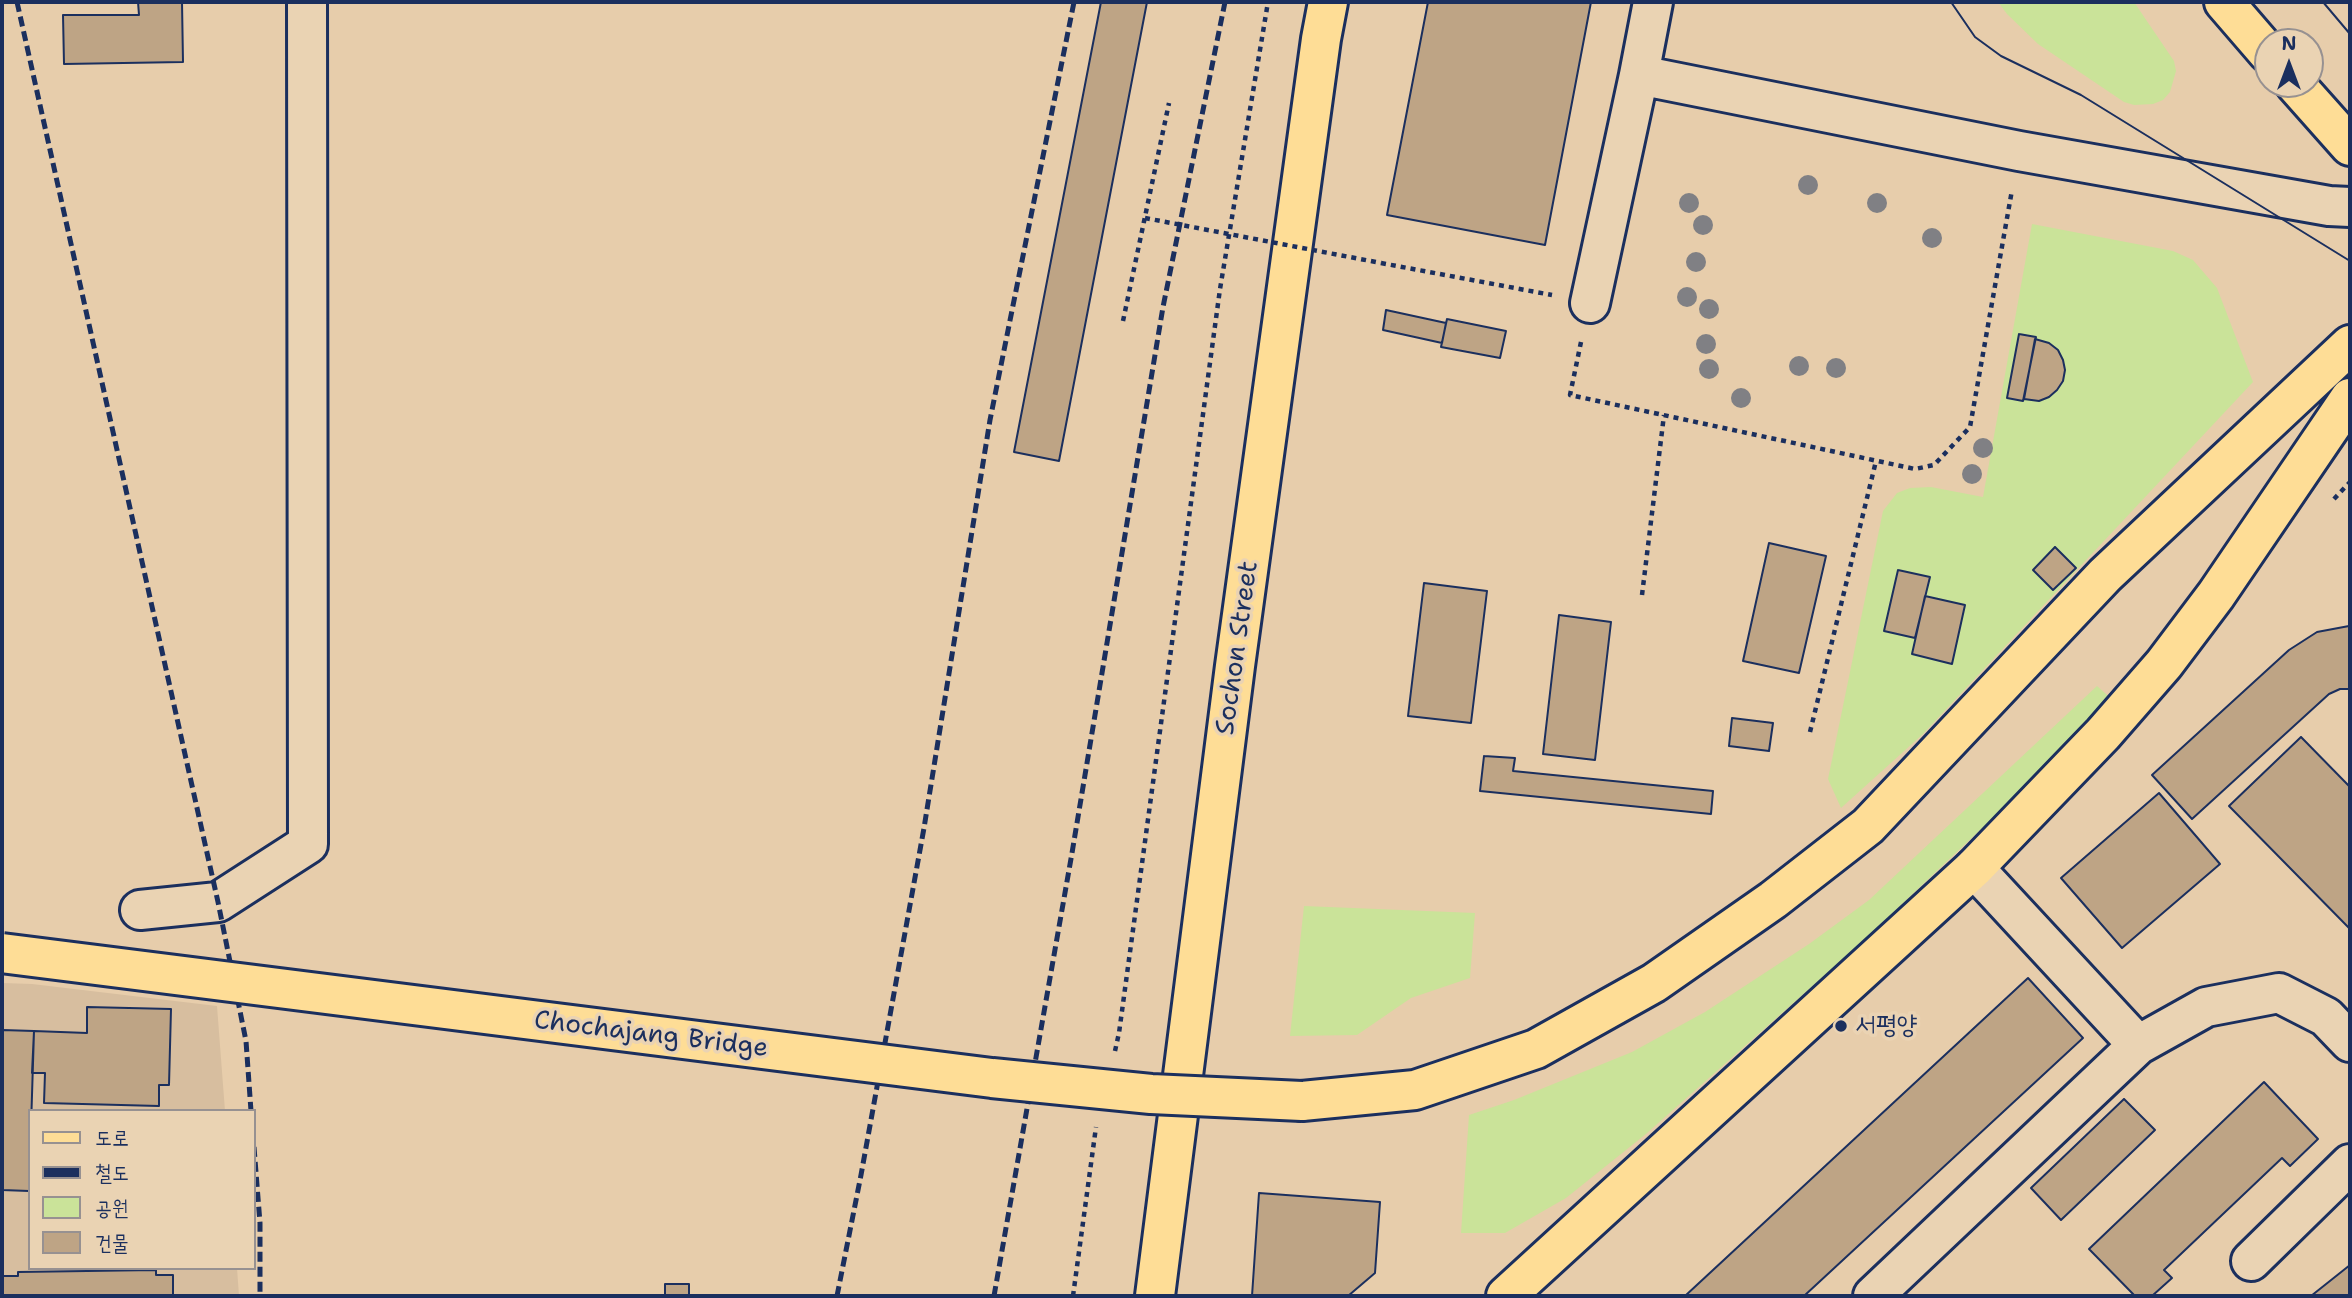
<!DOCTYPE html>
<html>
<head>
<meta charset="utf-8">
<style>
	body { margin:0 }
	#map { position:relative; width:2352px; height:1298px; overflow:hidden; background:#e7cdab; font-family:"Shantell Sans","Poor Story",sans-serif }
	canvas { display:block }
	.frame { position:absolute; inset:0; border:4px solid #1b2f5e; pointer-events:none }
	.legend { position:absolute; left:28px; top:1109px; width:228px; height:161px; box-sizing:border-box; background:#ead3b3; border:2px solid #979191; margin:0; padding:9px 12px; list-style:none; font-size:21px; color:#1b2f5e }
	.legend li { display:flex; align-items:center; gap:14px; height:35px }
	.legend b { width:35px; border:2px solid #979191 }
	.north { position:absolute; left:2254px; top:28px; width:70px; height:70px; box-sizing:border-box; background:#ead3b3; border:2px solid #979191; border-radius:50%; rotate:0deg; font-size:19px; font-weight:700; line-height:28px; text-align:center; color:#1b2f5e }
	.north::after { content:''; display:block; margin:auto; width:24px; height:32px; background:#1b2f5e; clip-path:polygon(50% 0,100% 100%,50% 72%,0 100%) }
</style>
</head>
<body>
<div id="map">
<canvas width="2352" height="1298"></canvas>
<div class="frame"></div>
<ul class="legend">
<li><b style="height:9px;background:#fedd96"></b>도로</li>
<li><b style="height:9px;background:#1b2f5e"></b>철도</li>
<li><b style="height:19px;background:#cae399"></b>공원</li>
<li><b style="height:19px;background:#bea485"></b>건물</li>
</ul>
<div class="north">N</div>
</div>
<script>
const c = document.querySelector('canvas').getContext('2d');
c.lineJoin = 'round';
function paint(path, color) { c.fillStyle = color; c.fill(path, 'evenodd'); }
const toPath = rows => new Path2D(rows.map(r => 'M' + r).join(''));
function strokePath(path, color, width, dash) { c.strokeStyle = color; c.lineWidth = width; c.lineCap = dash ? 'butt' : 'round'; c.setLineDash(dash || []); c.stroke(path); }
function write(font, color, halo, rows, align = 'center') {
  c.font = font + ' "Shantell Sans","Poor Story",sans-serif'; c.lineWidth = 7; c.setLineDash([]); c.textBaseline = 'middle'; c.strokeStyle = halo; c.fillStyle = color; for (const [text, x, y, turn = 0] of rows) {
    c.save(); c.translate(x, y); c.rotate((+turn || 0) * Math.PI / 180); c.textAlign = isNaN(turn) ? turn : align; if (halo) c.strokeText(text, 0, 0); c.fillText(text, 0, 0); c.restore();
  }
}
paint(toPath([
	[2,983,32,984,217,1006,225,1111,30,1111,30,1268,237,1268,239,1296,2,1296]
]), '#d7be9f');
paint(toPath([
	[1998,2,2134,2,2174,61,2176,71,2170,92,2163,100,2153,104,2134,105,2124,102,2038,44,2007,14],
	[2032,224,2173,251,2193,260,2217,288,2253,382,1923,734,1841,808,1828,779,1883,511,1897,493,1910,488,1931,487,1983,497],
	[2097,686,2115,702,1863,941,1646,1134,1566,1198,1505,1233,1461,1233,1469,1115,1514,1100,1632,1052,1705,1012,1809,944,1869,900],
	[1304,906,1475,913,1470,978,1411,998,1357,1035,1290,1036]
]), '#cae399');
const building = toPath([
	[138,2,182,2,183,62,64,64,63,15,139,15,138,2],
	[1101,2,1147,2,1059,461,1014,452,1101,2],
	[1428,2,1591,2,1545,245,1387,215,1428,2],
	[1386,310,1446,323,1442,343,1383,330,1386,310],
	[1447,319,1506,331,1500,358,1441,347,1447,319],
	[2019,334,2036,337,2023,401,2007,398,2019,334],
	[2035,339,2049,343,2058,350,2063,360,2065,370,2063,381,2057,390,2049,397,2039,401,2024,399,2035,339],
	[1769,543,1826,556,1799,673,1743,661,1769,543],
	[2055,547,2076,568,2053,590,2033,570,2055,547],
	[1898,570,1930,577,1915,638,1884,631,1898,570],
	[1424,583,1487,591,1471,723,1408,716,1424,583],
	[1925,596,1965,605,1952,664,1912,654,1925,596],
	[1559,615,1611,622,1595,760,1543,754,1559,615],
	[2349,626,2350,689,2340,689,2329,694,2192,819,2152,775,2289,650,2317,632,2349,626],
	[1732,718,1773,723,1769,751,1729,746,1732,718],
	[2301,737,2350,787,2350,929,2229,806,2301,737],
	[1484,756,1515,758,1513,771,1713,791,1711,814,1480,791,1484,756],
	[2159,793,2220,864,2122,948,2061,878,2159,793],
	[2028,978,2083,1038,1804,1296,1685,1296,2028,978],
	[87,1007,171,1009,169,1085,159,1085,159,1106,44,1103,45,1073,32,1073,34,1031,87,1033,87,1007],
	[2,1030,34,1031,29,1191,2,1190,2,1030],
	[2264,1082,2318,1139,2290,1166,2282,1158,2164,1270,2172,1278,2152,1296,2135,1296,2089,1249,2264,1082],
	[2124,1099,2155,1130,2061,1220,2031,1188,2124,1099],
	[1259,1193,1380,1202,1375,1273,1348,1296,1252,1296,1259,1193],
	[2350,1265,2350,1296,2311,1296,2350,1265],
	[156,1270,156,1275,173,1275,173,1296,2,1296,2,1276,18,1276,18,1272,156,1270],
	[665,1284,689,1284,689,1296,665,1296,665,1284]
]);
paint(building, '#bea485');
strokePath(building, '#1b2f5e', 2);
const minor = toPath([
	[1639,75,1653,2],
	[1590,303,1639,75,2019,151,2329,206,2350,207],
	[1974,868,2138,1045],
	[140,910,218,902,308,844,307,2],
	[2251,1261,2350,1164],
	[1873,1296,2138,1045,2206,1007,2279,993,2326,1017,2350,1042]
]);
const major = toPath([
	[2224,2,2268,53],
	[2295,84,2350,146],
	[1302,1101,1415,1090,1536,1049,1654,983,1773,900,1868,826,2105,575,2350,345],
	[1155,1296,1235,666,1321,39,1328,2],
	[1506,1296,1974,868,2103,734,2164,664,2216,595,2350,398]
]);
strokePath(minor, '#1b2f5e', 44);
strokePath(major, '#1b2f5e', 44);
strokePath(toPath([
	[1381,263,1552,295],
	[1123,321,1169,103],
	[1581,342,1570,395,1915,469,1934,465,1970,427,2012,190],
	[2334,499,2350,482],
	[1642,595,1664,415],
	[1810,732,1876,461],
	[1115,1051,1119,1033,1220,289,1268,2],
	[1073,1296,1096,1127]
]), '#1b2f5e', 4.5, [5, 5]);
strokePath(minor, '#ead3b3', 38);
strokePath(major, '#fedd96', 38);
strokePath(toPath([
	[1951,2,1975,37,2001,56,2081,95,2350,261],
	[2323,2,2350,34]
]), '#1b2f5e', 2);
strokePath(toPath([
	[17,2,218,902,246,1041,251,1111],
	[254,1147,260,1223,260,1296],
	[837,1296,861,1175,924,828,990,420,1074,2],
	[994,1296,1072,853,1163,307,1225,2]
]), '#1b2f5e', 5, [10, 5]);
const majorBridge = toPath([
	[2,953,992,1078,1151,1094,1302,1101]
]);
strokePath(majorBridge, '#1b2f5e', 44, []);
strokePath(toPath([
	[1145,218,1381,263]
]), '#1b2f5e', 4.5, [5, 5]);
strokePath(majorBridge, '#fedd96', 38);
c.fillStyle = '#808084';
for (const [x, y] of [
	[1808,185],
	[1689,203],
	[1877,203],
	[1703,225],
	[1932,238],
	[1696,262],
	[1687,297],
	[1709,309],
	[1706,344],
	[1799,366],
	[1836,368],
	[1709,369],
	[1741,398],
	[1983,448],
	[1972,474]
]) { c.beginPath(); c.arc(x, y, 10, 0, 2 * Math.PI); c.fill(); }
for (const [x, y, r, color] of [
	[1841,1026,7,"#1b2f5e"]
]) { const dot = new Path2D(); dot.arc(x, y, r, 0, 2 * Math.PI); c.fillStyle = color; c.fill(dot); strokePath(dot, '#ead3b3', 2.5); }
write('26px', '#1b2f5e', '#ead3b3', [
	["Sochon Street",1238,648,-82],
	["Chochajang Bridge",651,1035,7]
]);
write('26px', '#1b2f5e', '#ead3b3', [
	["서평양",1855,1026]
], 'left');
</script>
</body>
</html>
